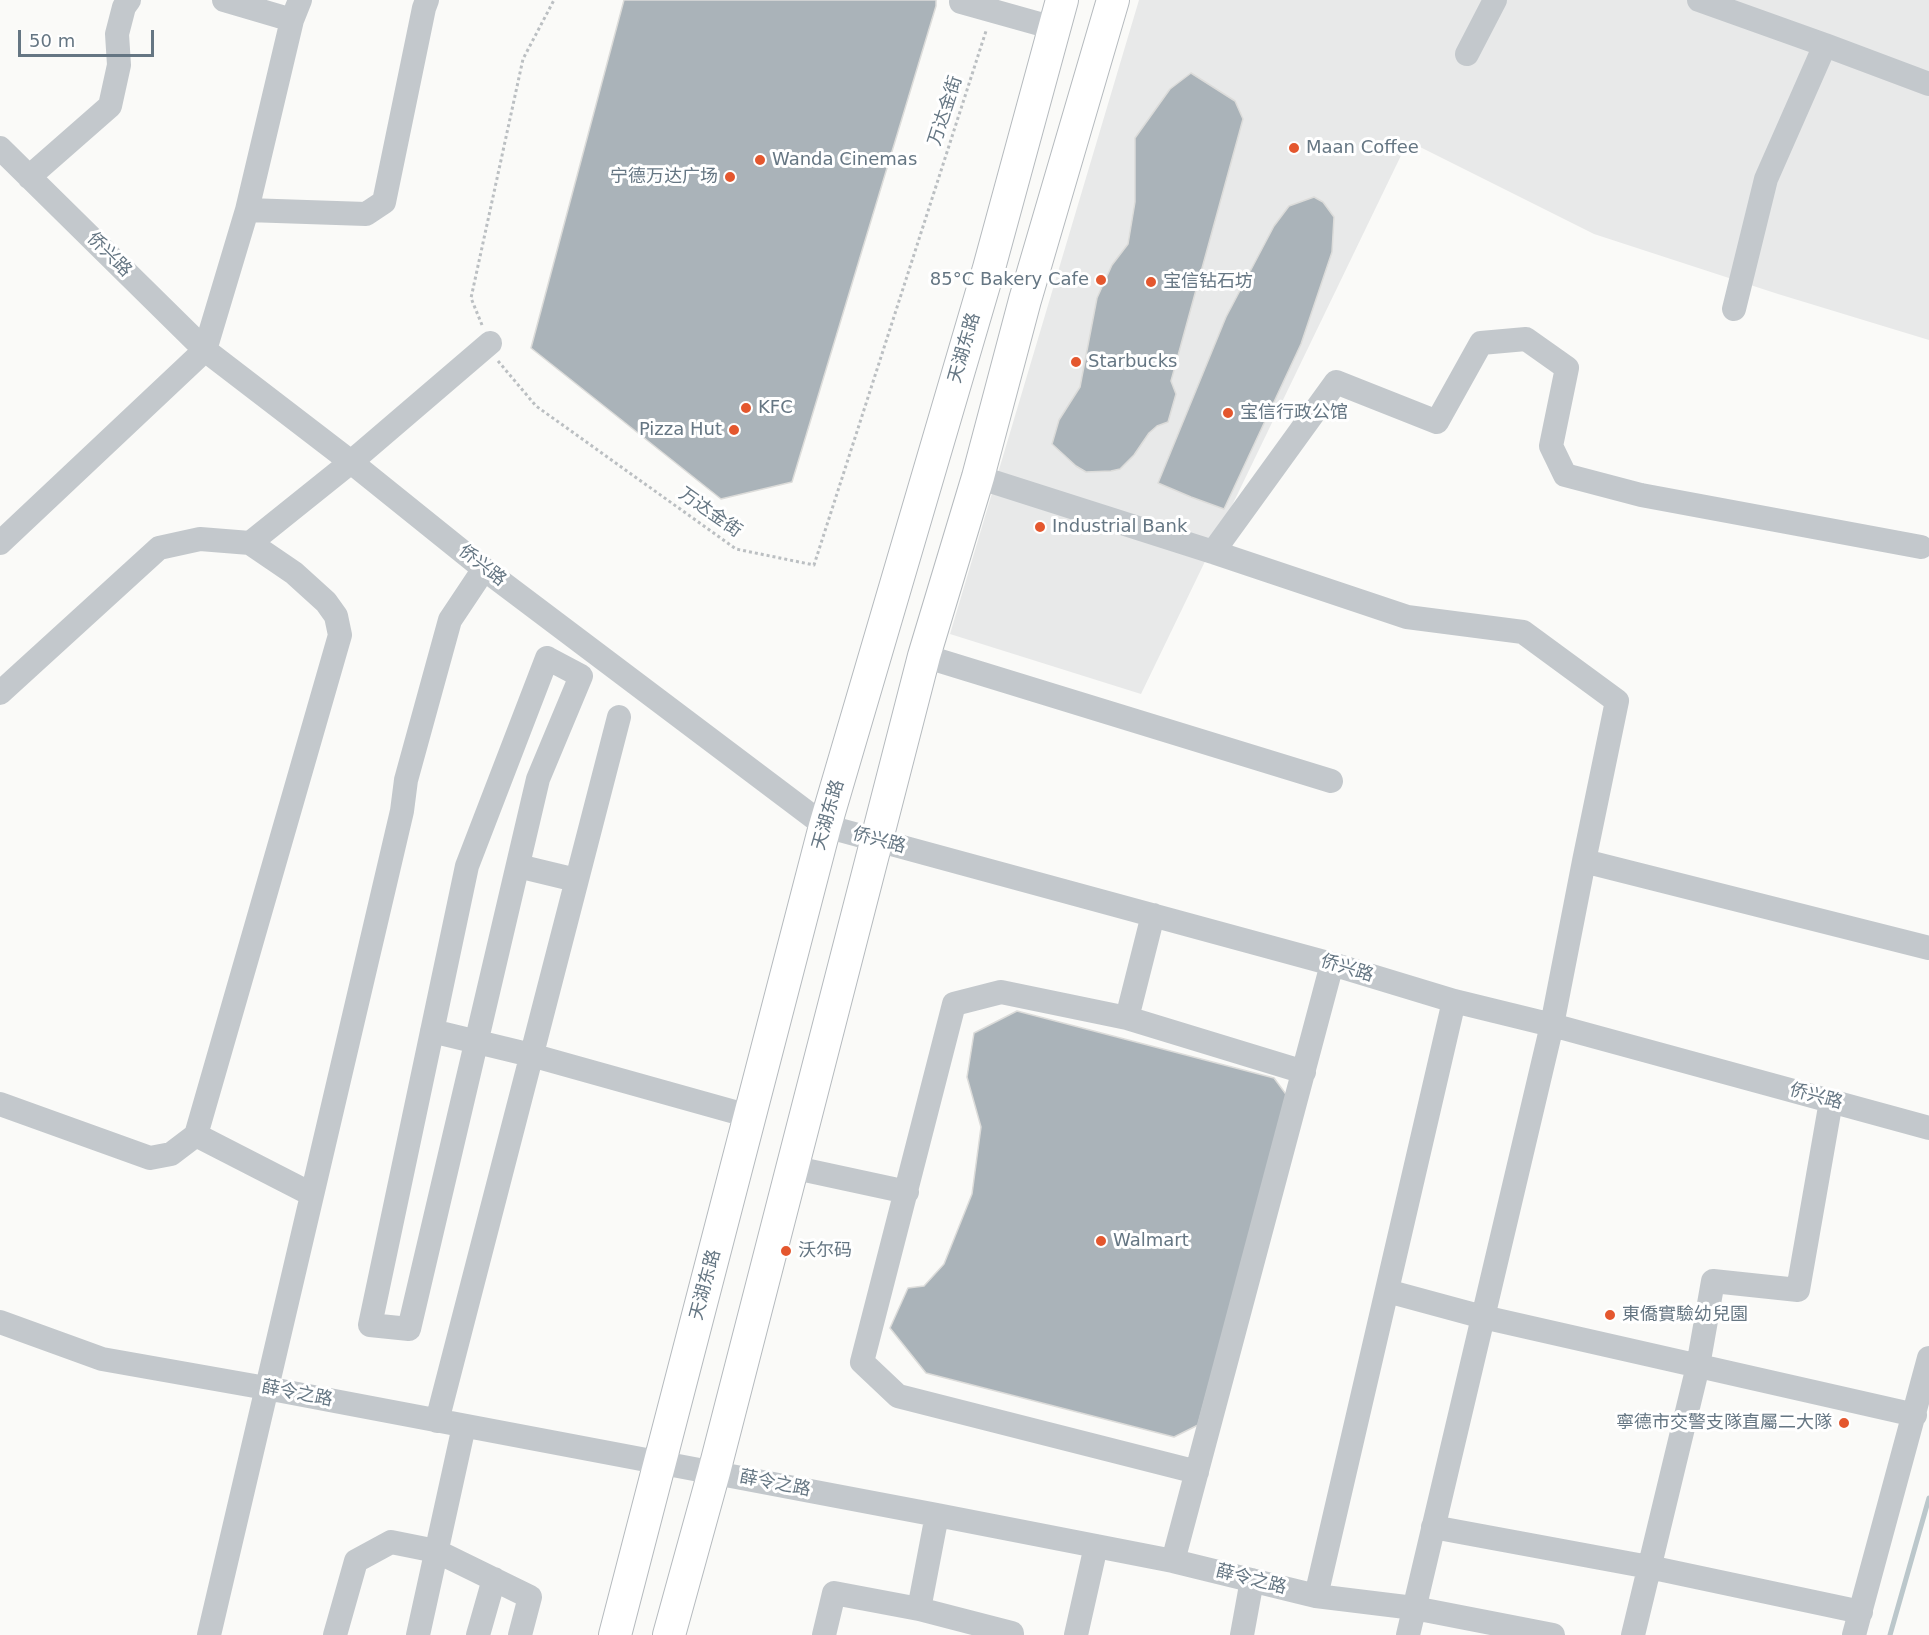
<!DOCTYPE html>
<html>
<head>
<meta charset="utf-8">
<style>
	body { margin:0 }
	#map { position:relative; width:1929px; height:1635px; overflow:hidden; background:#fafaf8; font-family:"DejaVu Sans",sans-serif }
	canvas { display:block }
	.scale { position:absolute; left:18px; top:30px; width:136px; height:27px; box-sizing:border-box; border:3px solid #657683; border-top:0; padding-left:8px; font-size:18px; line-height:21px; white-space:nowrap; color:#657683; -webkit-text-stroke:4px #fff; paint-order:stroke }
</style>
</head>
<body>
<div id="map">
<canvas width="1929" height="1635"></canvas>
<div class="scale">50 m</div>
</div>
<script>
const c = document.querySelector('canvas').getContext('2d');
c.lineJoin = 'round';
function paint(path, color) { c.fillStyle = color; c.fill(path, 'evenodd'); }
const toPath = rows => new Path2D(rows.map(r => 'M' + r).join(''));
function strokePath(path, color, width, dash) { c.strokeStyle = color; c.lineWidth = width; c.lineCap = dash ? 'butt' : 'round'; c.setLineDash(dash || []); c.stroke(path); }
function write(font, color, halo, rows, align = 'center') {
  c.font = font + ' "DejaVu Sans","Noto Sans SC",sans-serif'; c.lineWidth = 6; c.setLineDash([]); c.textBaseline = 'middle'; c.strokeStyle = halo; c.fillStyle = color; for (const [text, x, y, turn = 0] of rows) {
    c.save(); c.translate(x, y); c.rotate((+turn || 0) * Math.PI / 180); c.textAlign = isNaN(turn) ? turn : align; if (halo) c.strokeText(text, 0, 0); c.fillText(text, 0, 0); c.restore();
  }
}
paint(toPath([
	[1139,0,1929,0,1929,340,1778,294,1594,234,1408,141,1141,694,950,634]
]), '#e8e9e9');
strokePath(toPath([
	[1890,1635,1929,1498]
]), '#bbc7cb', 5);
const building = toPath([
	[624,0,936,0,936,6,792,482,721,499,531,348,624,0],
	[1191,73,1235,101,1243,119,1171,381,1176,394,1168,422,1157,426,1149,433,1134,455,1120,469,1111,471,1086,472,1076,466,1052,444,1059,420,1080,387,1097,298,1112,265,1128,244,1135,202,1135,138,1170,89,1191,73],
	[1314,197,1323,202,1334,217,1332,252,1301,344,1224,509,1191,497,1158,483,1226,317,1274,226,1289,206,1314,197],
	[1017,1011,1274,1078,1288,1097,1198,1425,1174,1437,926,1373,890,1328,908,1288,924,1286,944,1264,972,1194,981,1127,967,1077,974,1033,1017,1011]
]);
paint(building, '#aab3b9');
strokePath(building, '#dcdcda', 1.5);
const major = toPath([
	[615,1635,825,826,989,268,1062,0],
	[669,1635,714,1472,924,656,978,477,1025,300,1113,0]
]);
strokePath(major, '#b5babe', 34);
strokePath(toPath([
	[482,325,471,298,523,59,554,0],
	[498,361,536,406,736,549,814,565,986,31]
]), '#bbbfc2', 3, [3, 3]);
strokePath(toPath([
	[224,0,292,20],
	[1699,0,1825,45],
	[961,2,1054,28],
	[1467,54,1495,0],
	[0,148,205,350,351,462,484,569,825,826,1332,964,1454,1001,1552,1025,1929,1128],
	[29,177,110,106,119,65,117,34,124,7,129,0],
	[247,210,366,214,384,202,424,8,427,0],
	[1734,309,1766,179,1825,45,1929,84],
	[978,477,1213,552,1407,617,1523,632,1617,701,1584,861],
	[0,543,205,350,247,210,292,20,300,0],
	[1213,552,1336,382,1437,422,1481,343,1526,339,1567,368,1551,446,1565,475,1641,495,1921,547],
	[924,656,1331,781],
	[547,658,581,676,538,779,409,1329,370,1325,467,866,547,658],
	[0,693,159,548,200,539,250,543,351,462,490,343],
	[518,866,576,880],
	[1153,915,1127,1018,1001,992,954,1004,862,1362,898,1396,1197,1472],
	[1127,1018,1304,1072],
	[432,1031,531,1055,749,1116],
	[0,1104,150,1158,171,1154,196,1135,340,635,336,616,326,602,294,573,250,543],
	[196,1135,311,1194],
	[791,1167,907,1192],
	[1387,1291,1483,1317,1915,1415],
	[0,1322,102,1359,266,1388,937,1515,1173,1561,1316,1596,1414,1608,1553,1635],
	[437,1421,619,717],
	[1433,1527,1649,1567,1861,1612],
	[1173,1561,1332,964],
	[1316,1596,1454,1001],
	[919,1609,937,1515],
	[209,1635,402,811,406,780,450,620,484,569],
	[335,1635,356,1561,391,1542,436,1551,530,1597,520,1635],
	[418,1635,464,1426],
	[478,1635,494,1579],
	[824,1635,834,1593,919,1609,1012,1633,1012,1635],
	[1076,1635,1096,1546],
	[1242,1635,1252,1580],
	[1408,1635,1552,1025,1584,861,1929,948],
	[1633,1635,1698,1366,1713,1281,1798,1290,1831,1101],
	[1854,1635,1929,1358]
]), '#c3c8cc', 24);
strokePath(major, '#fff', 32);
for (const [x, y, r, color] of [
	[1294,148,6,"#e4572e"],
	[760,160,6,"#e4572e"],
	[730,177,6,"#e4572e"],
	[1101,280,6,"#e4572e"],
	[1151,282,6,"#e4572e"],
	[1076,362,6,"#e4572e"],
	[746,408,6,"#e4572e"],
	[1228,413,6,"#e4572e"],
	[734,430,6,"#e4572e"],
	[1040,527,6,"#e4572e"],
	[1101,1241,6,"#e4572e"],
	[786,1251,6,"#e4572e"],
	[1610,1315,6,"#e4572e"],
	[1844,1423,6,"#e4572e"]
]) { const dot = new Path2D(); dot.arc(x, y, r, 0, 2 * Math.PI); c.fillStyle = color; c.fill(dot); strokePath(dot, '#fff', 2); }
write('18px', '#657683', '#fff', [
	["万达金街",946,111,-72],
	["侨兴路",109,255,45],
	["天湖东路",965,348,-74],
	["万达金街",710,513,35],
	["侨兴路",482,566,38],
	["天湖东路",829,815,-74],
	["侨兴路",879,841,15],
	["侨兴路",1347,969,17],
	["侨兴路",1816,1097,15],
	["天湖东路",706,1285,-75],
	["薛令之路",297,1394,11],
	["薛令之路",775,1484,11],
	["薛令之路",1251,1580,14]
]);
write('18px', '#657683', '#fff', [
	["Maan Coffee",1306,148],
	["Wanda Cinemas",772,160],
	["宁德万达广场",718,177,"right"],
	["85°C Bakery Cafe",1089,280,"right"],
	["宝信钻石坊",1163,282],
	["Starbucks",1088,362],
	["KFC",758,408],
	["宝信行政公馆",1240,413],
	["Pizza Hut",722,430,"right"],
	["Industrial Bank",1052,527],
	["Walmart",1113,1241],
	["沃尔码",798,1251],
	["東僑實驗幼兒園",1622,1315],
	["寧德市交警支隊直屬二大隊",1832,1423,"right"]
], 'left');
</script>
</body>
</html>
